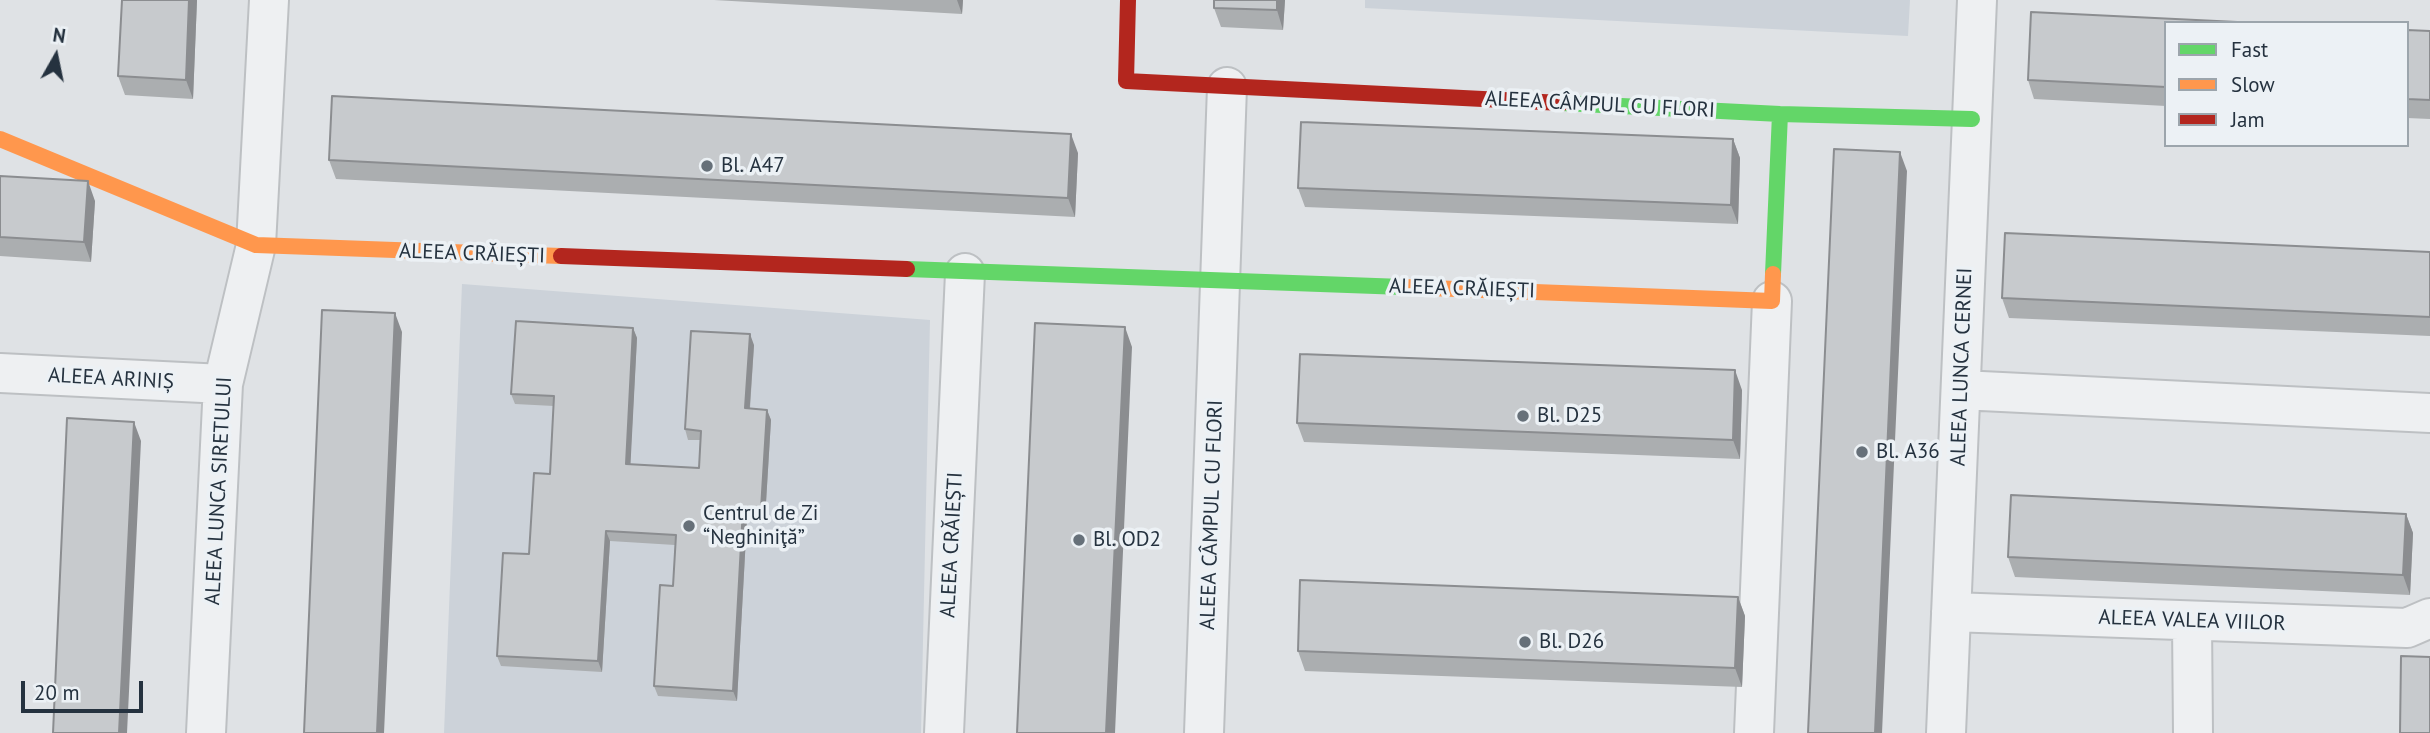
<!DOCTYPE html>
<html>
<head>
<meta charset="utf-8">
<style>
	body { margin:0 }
	#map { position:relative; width:2430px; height:733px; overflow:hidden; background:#dfe2e5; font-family:"PT Sans",sans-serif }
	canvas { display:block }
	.legend { position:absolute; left:2164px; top:21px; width:245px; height:126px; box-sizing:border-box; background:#ecf1f5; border:2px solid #9ca5ac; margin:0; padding:9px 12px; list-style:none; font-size:21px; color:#25323f }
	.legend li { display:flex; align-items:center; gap:14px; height:35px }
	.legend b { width:35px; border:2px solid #9ca5ac }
	.north { position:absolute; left:21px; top:21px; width:70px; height:70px; -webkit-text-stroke:5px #ecf1f5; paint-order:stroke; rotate:9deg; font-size:19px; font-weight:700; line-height:28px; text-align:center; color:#25323f }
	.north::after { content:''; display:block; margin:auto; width:24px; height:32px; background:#25323f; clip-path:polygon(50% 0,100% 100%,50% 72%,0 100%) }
	.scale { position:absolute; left:21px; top:681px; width:122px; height:32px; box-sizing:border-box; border:4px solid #25323f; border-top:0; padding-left:9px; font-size:21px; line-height:24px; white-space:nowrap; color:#25323f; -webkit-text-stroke:5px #ecf1f5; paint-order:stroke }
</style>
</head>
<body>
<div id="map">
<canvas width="2430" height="733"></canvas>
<ul class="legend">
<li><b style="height:9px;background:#63d668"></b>Fast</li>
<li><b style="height:9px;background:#ff974d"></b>Slow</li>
<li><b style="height:9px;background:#b3261e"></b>Jam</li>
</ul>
<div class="north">N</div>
<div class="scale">20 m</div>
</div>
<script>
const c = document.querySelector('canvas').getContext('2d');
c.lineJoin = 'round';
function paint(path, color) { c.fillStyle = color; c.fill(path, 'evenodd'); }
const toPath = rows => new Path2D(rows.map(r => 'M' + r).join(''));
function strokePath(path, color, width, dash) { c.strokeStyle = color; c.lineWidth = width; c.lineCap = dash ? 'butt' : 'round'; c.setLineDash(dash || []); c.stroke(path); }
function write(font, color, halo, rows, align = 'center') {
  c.font = font + ' "PT Sans",sans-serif'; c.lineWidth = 7; c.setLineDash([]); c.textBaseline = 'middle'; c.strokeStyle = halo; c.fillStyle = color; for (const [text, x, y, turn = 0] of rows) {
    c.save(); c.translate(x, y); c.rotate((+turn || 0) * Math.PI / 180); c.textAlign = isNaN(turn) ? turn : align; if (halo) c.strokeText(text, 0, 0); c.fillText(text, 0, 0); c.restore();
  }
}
paint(toPath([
	[1365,0,1910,0,1908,36,1365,8],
	[462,284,930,320,921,733,444,733]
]), '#ccd2d9');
const street = toPath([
	[0,373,223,384],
	[1961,390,2430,413],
	[1951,612,2407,628,2430,618],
	[2192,622,2193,733],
	[206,733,223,384,256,245,269,0],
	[944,733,965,273],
	[1204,733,1227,87],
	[1754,733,1772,301],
	[1946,733,1977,0]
]);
strokePath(street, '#bdc0c3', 42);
strokePath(street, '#eef0f2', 38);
strokePath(toPath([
	[1562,103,1780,114,1972,119],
	[907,269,1403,287],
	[1773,274,1780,114]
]), '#63d668', 16);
strokePath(toPath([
	[0,139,256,245,561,256],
	[1403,287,1772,301,1773,274]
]), '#ff974d', 16);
strokePath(toPath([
	[1128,0,1126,81,1562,103],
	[561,256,907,269]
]), '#b3261e', 16);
paint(toPath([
	[122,0,197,0,193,99,125,95,118,76],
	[714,0,963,0,962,14],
	[1285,0,1283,30,1221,27,1214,8],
	[2166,23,2166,106,2034,99,2028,80],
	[2407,30,2430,31,2430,119,2407,118],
	[1733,139,1740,158,1738,224,1305,207,1298,188],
	[1078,153,1075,217,336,179,329,160],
	[0,176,95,201,91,262,0,256],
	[2430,252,2430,336,2009,318,2002,298],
	[633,328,637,338,630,464,699,468,700,440,688,440,685,429,754,345,750,409,767,410,771,420,765,519,747,518,737,701,658,696,654,686,673,586,675,545,610,541,602,672,501,666,497,656,529,554,550,474,554,406,515,404,511,394],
	[1742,390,1740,459,1304,442,1297,423],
	[2406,514,2413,533,2410,595,2015,577,2008,557],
	[1738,597,1745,616,1742,687,1305,671,1298,651]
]), '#abaeb0');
paint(toPath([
	[189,0,197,0,193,99,186,80],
	[957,0,963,0,962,14],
	[1277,0,1285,0,1283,30,1277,10],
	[1071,134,1078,153,1075,217,1068,198],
	[1733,139,1740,158,1738,224,1731,205],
	[1900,152,1907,171,1882,733,1875,733],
	[88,181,95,201,91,262,84,242],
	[395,313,402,332,384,733,377,733],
	[1125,327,1132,347,1115,733,1106,733],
	[633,328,637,338,630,474,626,464],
	[750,334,754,345,749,418,745,408],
	[1735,370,1742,390,1740,459,1733,440],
	[767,410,771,420,765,519,761,509],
	[134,422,141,441,127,733,119,733],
	[743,508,747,518,737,701,733,691],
	[2406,514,2413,533,2410,595,2403,575],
	[606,531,610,541,602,672,598,661],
	[1738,597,1745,616,1742,687,1735,668]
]), '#8b8d90');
const building = toPath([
	[122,0,189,0,186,80,118,76,122,0],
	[1214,0,1277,0,1277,10,1214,8,1214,0],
	[2031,12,2258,23,2166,23,2166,87,2028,80,2031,12],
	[2407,30,2430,31,2430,100,2407,99,2407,30],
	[332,96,1071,134,1068,198,329,160,332,96],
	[1301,122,1733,139,1731,205,1298,188,1301,122],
	[1834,149,1900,152,1875,733,1808,733,1834,149],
	[0,176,88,181,84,242,0,237,0,176],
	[2005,233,2430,252,2430,317,2002,298,2005,233],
	[322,310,395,313,377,733,304,733,322,310],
	[516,321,633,328,626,464,699,468,701,431,685,429,691,331,750,334,745,408,767,410,761,509,743,508,733,691,654,686,660,585,673,586,676,535,606,531,598,661,497,656,503,553,529,554,534,473,550,474,554,396,511,394,516,321],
	[1035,323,1125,327,1106,733,1017,733,1035,323],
	[1300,354,1735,370,1733,440,1297,423,1300,354],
	[67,418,134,422,119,733,53,733,67,418],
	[2011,495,2406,514,2403,575,2008,557,2011,495],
	[1300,580,1738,597,1735,668,1298,651,1300,580],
	[2401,656,2430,657,2430,733,2400,733,2401,656]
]);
paint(building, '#c7cacd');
strokePath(building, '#8b8d90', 2);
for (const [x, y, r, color] of [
	[707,166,7,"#667079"],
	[1523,416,7,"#667079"],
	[1862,452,7,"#667079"],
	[689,526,7,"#667079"],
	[1079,540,7,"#667079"],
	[1525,642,7,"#667079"]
]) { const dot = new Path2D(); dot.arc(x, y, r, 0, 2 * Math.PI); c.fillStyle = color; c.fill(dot); strokePath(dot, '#ecf1f5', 2.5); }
write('21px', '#25323f', '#ecf1f5', [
	["ALEEA CÂMPUL CU FLORI",1600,105,3],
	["ALEEA CRĂIEȘTI",472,254,2],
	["ALEEA CRĂIEȘTI",1462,289,2],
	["ALEEA LUNCA CERNEI",1962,367,-88],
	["ALEEA ARINIȘ",111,379,3],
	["ALEEA LUNCA SIRETULUI",219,491,-87],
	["ALEEA CÂMPUL CU FLORI",1212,515,-88],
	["ALEEA CRĂIEȘTI",952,545,-87],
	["ALEEA VALEA VIILOR",2192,621,2]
]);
write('21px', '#25323f', '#ecf1f5', [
	["Bl. A47",721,166],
	["Bl. D25",1537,416],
	["Bl. A36",1876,452],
	["Centrul de Zi",703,514],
	["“Neghiniţă”",703,538],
	["Bl. OD2",1093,540],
	["Bl. D26",1539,642]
], 'left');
</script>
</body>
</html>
